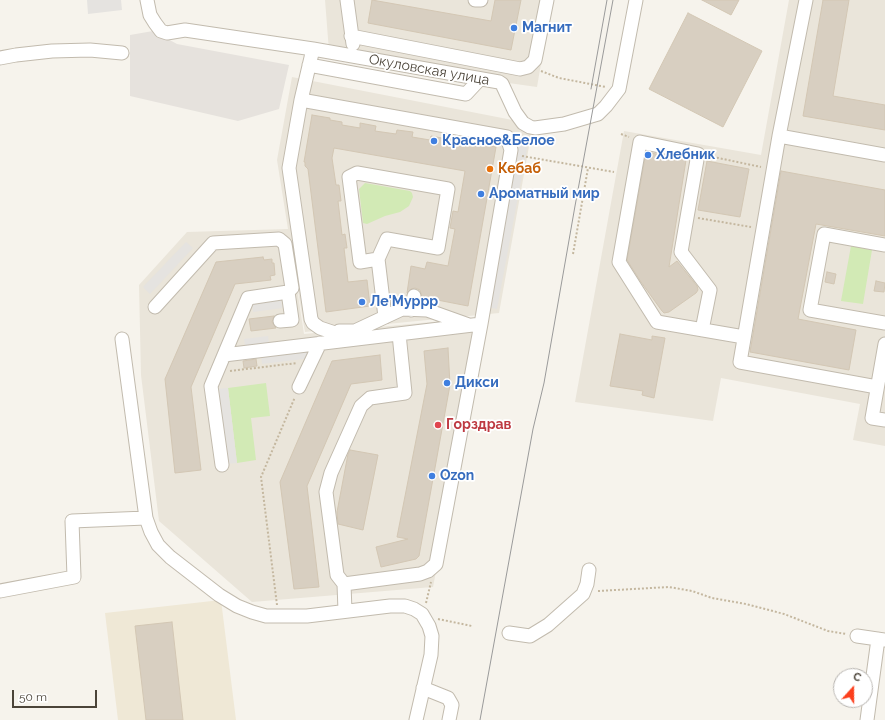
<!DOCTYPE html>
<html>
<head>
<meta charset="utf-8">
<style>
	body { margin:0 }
	#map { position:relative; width:885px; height:720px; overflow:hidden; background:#f6f3ec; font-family:Raleway,sans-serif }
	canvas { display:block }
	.north { position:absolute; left:833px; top:668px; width:40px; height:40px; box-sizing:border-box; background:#fff; border:1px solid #b7b4b0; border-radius:50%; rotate:21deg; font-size:11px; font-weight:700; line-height:16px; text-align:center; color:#4b4439 }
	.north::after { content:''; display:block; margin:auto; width:14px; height:18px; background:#fc3f1d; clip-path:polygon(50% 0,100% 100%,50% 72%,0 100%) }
	.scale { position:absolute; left:12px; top:690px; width:85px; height:18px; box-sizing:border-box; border:2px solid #4b4439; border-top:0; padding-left:5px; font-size:12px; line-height:14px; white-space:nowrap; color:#4b4439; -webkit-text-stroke:3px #fff; paint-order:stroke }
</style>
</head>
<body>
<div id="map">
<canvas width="885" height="720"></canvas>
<div class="north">С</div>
<div class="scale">50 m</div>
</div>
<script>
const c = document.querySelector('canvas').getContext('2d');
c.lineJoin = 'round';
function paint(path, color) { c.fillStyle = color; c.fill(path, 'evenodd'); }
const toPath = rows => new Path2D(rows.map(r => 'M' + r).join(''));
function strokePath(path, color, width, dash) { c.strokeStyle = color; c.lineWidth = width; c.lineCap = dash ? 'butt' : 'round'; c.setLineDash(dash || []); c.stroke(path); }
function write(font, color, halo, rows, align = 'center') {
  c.font = font + ' Raleway,sans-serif'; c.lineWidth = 3.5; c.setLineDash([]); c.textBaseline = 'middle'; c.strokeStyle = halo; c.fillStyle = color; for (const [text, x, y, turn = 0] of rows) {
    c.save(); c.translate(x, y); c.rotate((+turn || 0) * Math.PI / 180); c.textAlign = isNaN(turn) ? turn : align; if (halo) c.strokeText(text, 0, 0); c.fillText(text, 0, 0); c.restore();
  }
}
paint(toPath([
	[325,0,552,0,537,87,480,79,329,51],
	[789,0,885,0,885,446,853,440,860,404,721,378,713,421,575,402,624,131,761,155],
	[292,77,533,124,499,313,305,332,292,256,304,334,485,317,433,587,252,602,159,521,141,375,139,285,187,232,288,229,277,160]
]), '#eae5da');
paint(toPath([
	[153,31,177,44,289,65,279,109,238,121,130,96,130,35]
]), '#e6e2dd');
paint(toPath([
	[221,600,236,720,118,720,105,613]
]), '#efe8d6');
paint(toPath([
	[365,183,410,191,412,193,413,197,409,206,400,212,385,216,367,224,363,223,359,189],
	[851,246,872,250,863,304,841,301],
	[266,383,270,416,251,418,256,460,237,463,228,388]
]), '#d2eab5');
paint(toPath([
	[87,0,121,0,122,10,88,14],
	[518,141,528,143,497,309,487,307],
	[186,242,193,248,150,294,143,287],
	[281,299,282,308,253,312,252,303],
	[268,336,269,343,245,346,244,339],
	[311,350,312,358,262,364,261,356],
	[228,388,237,463,224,464,215,389]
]), '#e5e3e0');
const building = toPath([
	[372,0,491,21,495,0,521,0,511,50,368,23,372,0],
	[702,0,739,0,731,15,702,0],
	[823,0,849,0,833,96,885,105,885,130,803,116,823,0],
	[688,13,762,51,723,127,649,89,688,13],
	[312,115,330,118,330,120,342,122,342,125,360,128,360,123,376,126,375,131,396,134,397,130,413,132,412,137,430,140,431,136,447,139,447,141,479,146,479,144,496,147,468,306,422,297,420,290,415,288,411,289,407,293,411,266,425,269,427,262,448,266,455,229,450,228,453,211,458,212,465,171,334,148,332,158,336,185,339,185,341,201,338,201,342,235,345,234,347,248,344,248,348,282,367,280,370,306,326,312,308,169,305,166,305,162,304,162,312,115],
	[646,152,686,160,669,267,677,261,697,286,698,290,696,293,669,312,664,313,662,311,641,282,627,260,646,152],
	[707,161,749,169,740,217,698,210,707,161],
	[781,171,885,190,885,236,816,224,798,319,856,330,849,370,750,352,781,171],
	[263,257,264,260,272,259,272,263,274,263,275,275,270,276,271,280,235,284,191,387,201,470,175,473,165,379,216,262,263,257],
	[827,272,836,274,834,284,825,282,827,272],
	[876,281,885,283,884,292,874,291,876,281],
	[274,316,272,322,276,328,251,331,249,319,274,316],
	[620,334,652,340,652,336,665,338,654,398,642,395,643,391,610,386,620,334],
	[448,348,450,385,419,556,416,559,381,567,376,547,408,539,397,537,427,384,424,351,448,348],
	[380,355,382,380,351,384,307,486,319,587,294,589,280,482,332,361,380,355],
	[256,359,257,366,244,368,243,361,256,359],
	[350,450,378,455,363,530,338,524,337,512,348,454,350,450],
	[172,622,183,720,146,720,135,626,172,622]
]);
paint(building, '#d8cfc1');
strokePath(building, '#d3c7b4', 1);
const minor = toPath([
	[147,0,150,15,155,23,161,31,167,33,185,30,313,49,499,82,502,84,515,112,523,123,530,127,535,128,564,124,598,114,606,106,619,89,636,0],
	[347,0,353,44],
	[475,0,481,0],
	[806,0,779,136,740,362,877,387],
	[351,36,520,69,528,67,535,60,547,0],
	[313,49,301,100,289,168,311,319,313,323,320,328,353,339],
	[0,58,16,55,52,51,90,50,122,53],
	[309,65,466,94,480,79],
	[301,100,507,137,511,150,481,324,436,564,428,571,420,574,344,584,337,575,326,492,331,473,361,406,370,398,405,393,399,334],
	[779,136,885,155],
	[885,245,824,234,810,310,885,323],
	[378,259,387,239,438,248,448,189,357,173,349,177,360,262,378,259,385,317],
	[155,307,213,243,279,239,285,244,292,288,288,292,248,298,211,386,222,465],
	[411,310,414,296],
	[280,321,292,320,288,292],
	[702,330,710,290,681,252,698,154,640,142,619,262,657,322,744,337],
	[339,331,355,331,402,309,427,310,469,325],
	[122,339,146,518,151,532,158,545,170,557,219,595,237,606,252,612,266,616,307,616,390,606,405,606,414,609,422,614,429,626,432,636,431,655,416,720],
	[885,344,872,418,885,420],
	[224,355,481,324],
	[299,387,320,343],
	[344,584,345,611],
	[0,591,74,577,72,521,146,518],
	[509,633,530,636,548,625,583,594,587,584,589,570],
	[857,636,885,640],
	[423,688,448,698,452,705,449,720],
	[867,720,878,639]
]);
strokePath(minor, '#c2bbae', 15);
strokePath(toPath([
	[541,71,559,78,606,87],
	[621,134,629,137],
	[522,156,614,172],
	[709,156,761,167],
	[698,218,751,227],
	[573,254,588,168],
	[230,371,297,363],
	[598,591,669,587,692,591,712,598,746,604,784,614,828,631,846,634],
	[426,603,431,582],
	[277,605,261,477,295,397],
	[438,619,472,626]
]), '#c4b79f', 2, [2, 2]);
strokePath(minor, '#fff', 13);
strokePath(toPath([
	[591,89,607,0],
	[480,720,533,429,544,383,575,206,613,0]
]), '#9a9a9a', 1);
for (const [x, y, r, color] of [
	[514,28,4,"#3f7fe0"],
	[434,141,4,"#3f7fe0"],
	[648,155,4,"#3f7fe0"],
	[490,169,4,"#e8710a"],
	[481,194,4,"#3f7fe0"],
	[362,302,4,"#3f7fe0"],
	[447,383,4,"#3f7fe0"],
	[438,425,4,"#e0444e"],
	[432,476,4,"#3f7fe0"]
]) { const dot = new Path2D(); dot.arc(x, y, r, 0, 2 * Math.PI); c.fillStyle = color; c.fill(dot); strokePath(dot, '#fff', 1.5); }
write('bold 14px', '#366cbe', '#fff', [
	["Магнит",522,28],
	["Красное&Белое",442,141],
	["Хлебник",656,155],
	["Ароматный мир",489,194],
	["Ле'Муррр",370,302],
	["Дикси",455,383],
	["Ozon",440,476]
], 'left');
write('14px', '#4b4439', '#fff', [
	["Окуловская улица",429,70,10]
]);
write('bold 14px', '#c56008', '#fff', [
	["Кебаб",498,169]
], 'left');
write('bold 14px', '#be3a42', '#fff', [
	["Горздрав",446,425]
], 'left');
</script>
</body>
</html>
